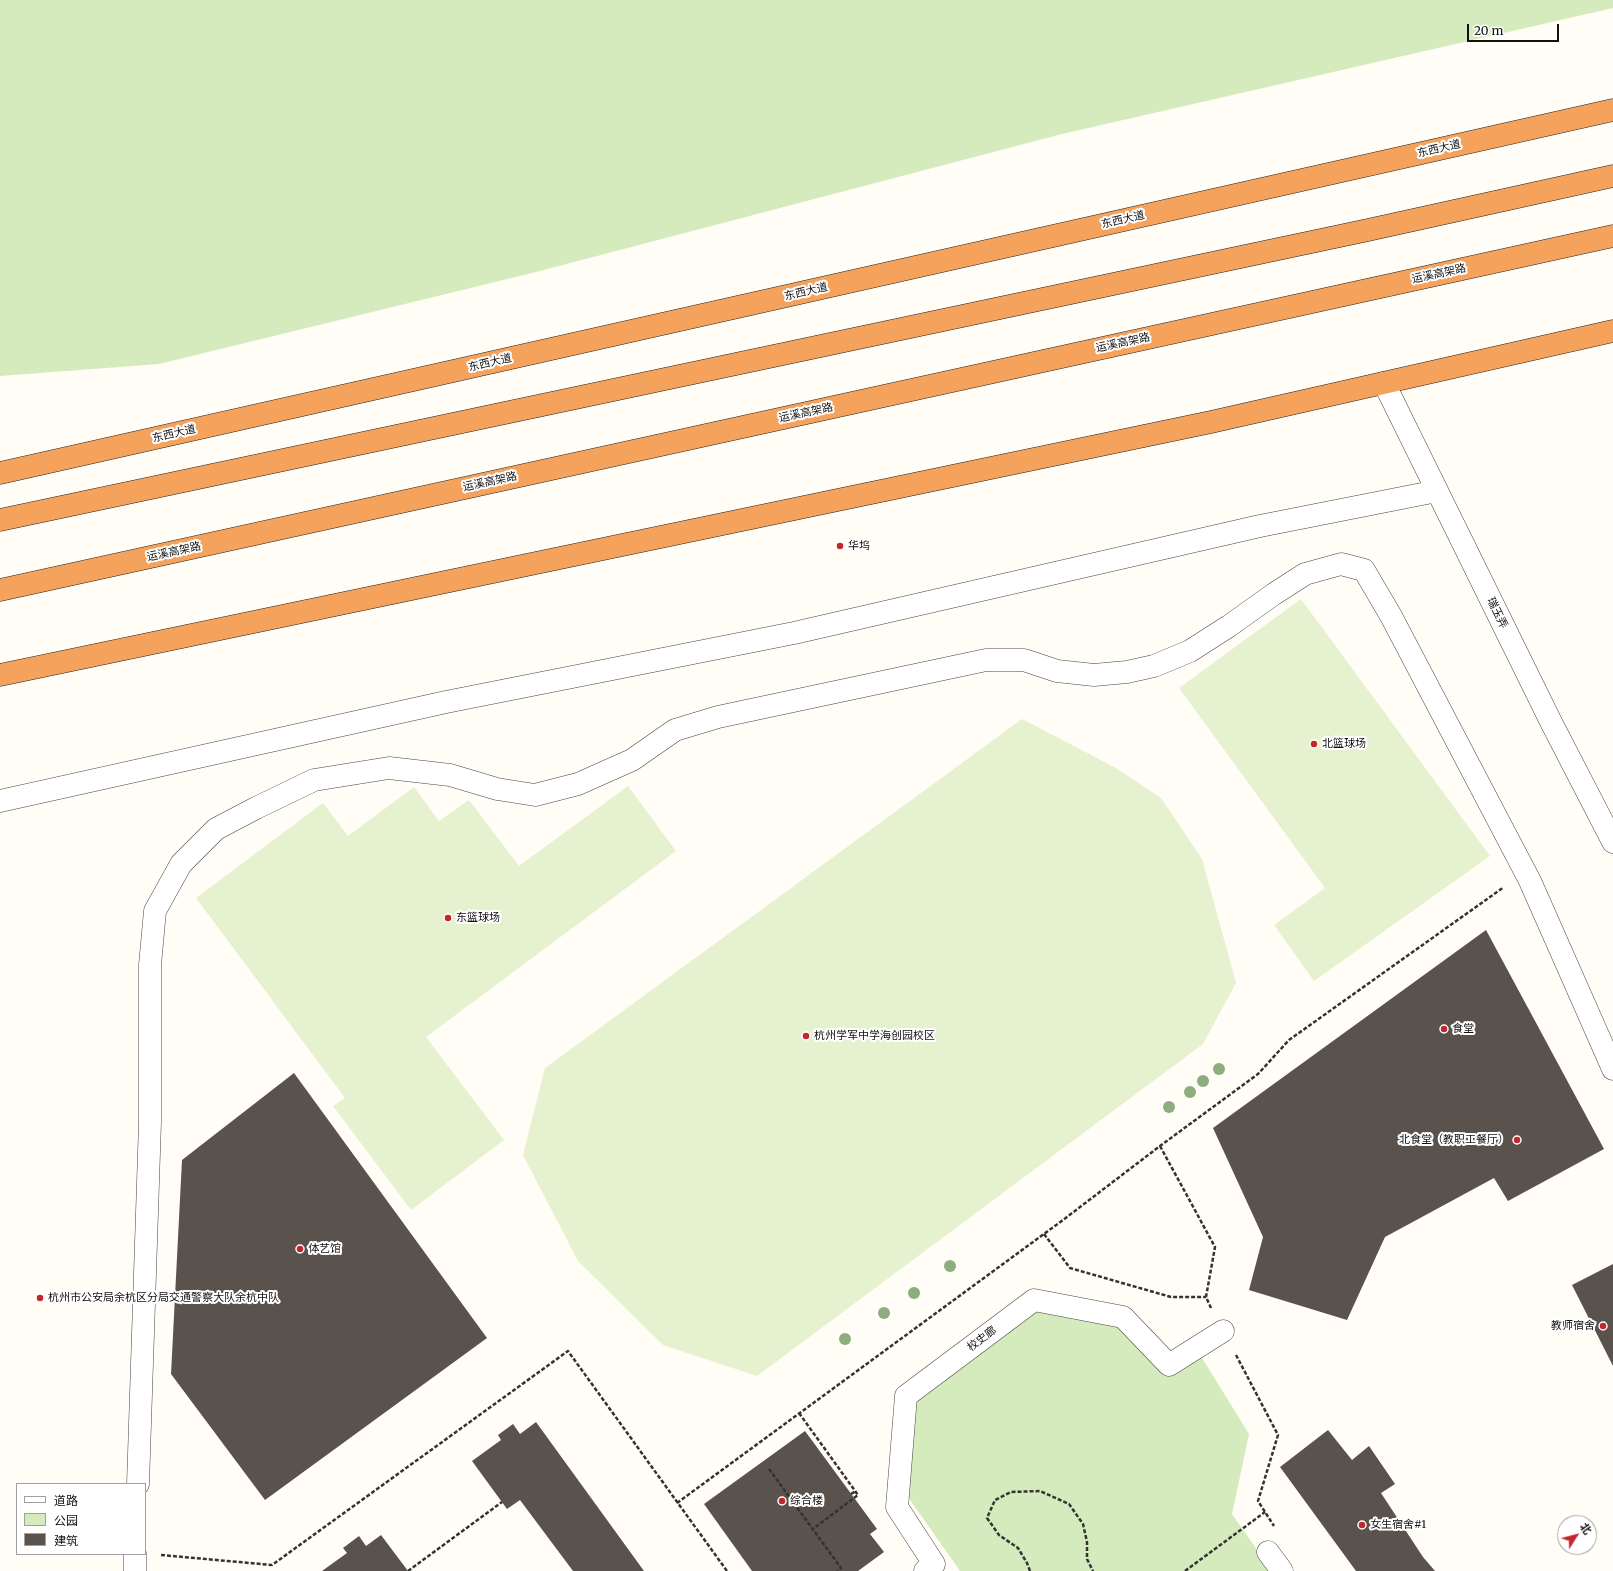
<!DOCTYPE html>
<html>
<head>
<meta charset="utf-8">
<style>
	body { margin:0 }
	#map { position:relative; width:1613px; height:1571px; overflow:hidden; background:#fffdf5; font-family:Merriweather,"Noto Sans SC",serif }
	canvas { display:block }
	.legend { position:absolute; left:16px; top:1483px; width:130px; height:72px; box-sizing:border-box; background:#fff; border:1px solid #a0a0a0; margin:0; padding:5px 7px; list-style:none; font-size:12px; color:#111 }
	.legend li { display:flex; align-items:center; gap:8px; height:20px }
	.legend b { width:20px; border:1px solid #a0a0a0 }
	.north { position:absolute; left:1557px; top:1515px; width:40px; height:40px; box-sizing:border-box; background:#fff; border:1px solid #a0a0a0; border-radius:50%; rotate:54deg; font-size:11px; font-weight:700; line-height:16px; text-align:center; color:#111 }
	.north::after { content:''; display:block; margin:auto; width:14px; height:18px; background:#c4262e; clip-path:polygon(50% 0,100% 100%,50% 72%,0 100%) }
	.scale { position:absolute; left:1467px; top:24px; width:92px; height:18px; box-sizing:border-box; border:2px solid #111; border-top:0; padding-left:5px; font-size:12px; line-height:14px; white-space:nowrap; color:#111; -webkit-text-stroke:3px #fff; paint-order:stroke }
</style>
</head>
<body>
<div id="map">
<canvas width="1613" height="1571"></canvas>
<ul class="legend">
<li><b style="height:5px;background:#fff"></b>道路</li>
<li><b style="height:11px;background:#d5ebbd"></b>公园</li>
<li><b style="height:11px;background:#5a524d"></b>建筑</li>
</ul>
<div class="north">北</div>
<div class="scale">20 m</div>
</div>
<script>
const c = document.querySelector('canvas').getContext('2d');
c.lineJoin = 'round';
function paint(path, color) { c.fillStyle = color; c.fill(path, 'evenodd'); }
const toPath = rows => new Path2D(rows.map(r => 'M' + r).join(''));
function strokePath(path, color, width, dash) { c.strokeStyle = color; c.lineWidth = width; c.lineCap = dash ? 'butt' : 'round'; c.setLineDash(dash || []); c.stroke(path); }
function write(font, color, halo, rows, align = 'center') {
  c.font = font + ' Merriweather,"Noto Sans SC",serif'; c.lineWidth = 4; c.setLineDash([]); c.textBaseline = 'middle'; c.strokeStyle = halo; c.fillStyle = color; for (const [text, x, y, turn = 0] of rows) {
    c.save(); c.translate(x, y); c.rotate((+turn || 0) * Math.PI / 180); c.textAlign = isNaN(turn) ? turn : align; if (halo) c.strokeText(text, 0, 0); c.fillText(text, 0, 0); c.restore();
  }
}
paint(toPath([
	[0,0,1613,0,1613,8,1062,134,536,272,159,364,0,376],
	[1034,1309,1121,1325,1165,1374,1199,1353,1249,1434,1232,1514,1272,1571,960,1571,908,1497,917,1395]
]), '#d5ebbd');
paint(toPath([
	[1301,599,1490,856,1314,981,1274,925,1325,888,1179,688],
	[1022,719,1116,768,1161,798,1202,859,1236,983,1203,1044,757,1376,663,1345,578,1261,523,1155,545,1068],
	[628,786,676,851,426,1037,504,1140,411,1210,333,1106,345,1098,196,898,323,803,348,836,414,787,439,821,469,800,519,866]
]), '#e6f2cf');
paint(toPath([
	[1486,930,1604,1149,1508,1201,1494,1178,1385,1237,1347,1320,1249,1290,1263,1237,1213,1128],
	[294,1073,487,1338,265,1500,171,1374,182,1160],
	[1613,1264,1613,1366,1572,1285],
	[536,1422,644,1571,573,1571,520,1500,507,1509,472,1461,501,1440,498,1435,513,1424,520,1434],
	[1328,1430,1352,1460,1369,1446,1395,1484,1381,1493,1423,1557,1435,1571,1356,1571,1280,1467],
	[805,1431,877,1529,870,1534,884,1552,858,1571,752,1571,704,1504],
	[381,1535,408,1571,322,1571,347,1553,343,1548,359,1536,366,1546]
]), '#5a524d');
const street = toPath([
	[1384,383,1551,722,1613,842],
	[0,801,446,702,794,633,1260,526,1437,491],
	[138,1484,150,1122,150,965,155,911,181,864,216,829,256,808,314,780,389,768,450,775,497,789,535,795,578,784,632,760,675,730,718,717,986,660,1024,660,1057,671,1094,675,1127,672,1154,666,1190,651,1229,626,1274,594,1305,574,1341,564,1364,570,1391,616,1530,881,1613,1069],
	[1268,1552,1282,1571],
	[135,1571,135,1554],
	[925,1571,934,1564,897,1507,906,1396,1034,1300,1123,1317,1169,1365,1223,1331]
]);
const highway = toPath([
	[0,473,1613,110],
	[0,520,1368,230,1613,176],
	[0,590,1613,236],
	[0,675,1211,422,1613,331]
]);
strokePath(street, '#444', 23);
strokePath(highway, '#222', 23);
strokePath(toPath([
	[1160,1146,1215,1247,1206,1297,1211,1308],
	[1044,1234,1070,1268,1171,1297,1206,1297],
	[1236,1355,1278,1435,1258,1501,1274,1526],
	[799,1413,858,1495,813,1529],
	[769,1469,841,1568,837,1571],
	[851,1494,856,1491],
	[677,1503,1063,1220,1160,1146,1258,1074,1289,1040,1504,887],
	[161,1555,272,1565,568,1351,727,1571],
	[408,1571,502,1502],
	[1030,1571,1027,1563,1018,1548,999,1535,987,1518,995,1500,1011,1492,1040,1491,1069,1504,1083,1524,1087,1542,1087,1559,1093,1571],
	[1185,1571,1265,1512]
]), '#333', 2.5, [4, 2]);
strokePath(street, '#fff', 22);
strokePath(highway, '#f5a25d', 22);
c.fillStyle = '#8dad7f';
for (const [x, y] of [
	[1219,1069],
	[1203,1081],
	[1190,1092],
	[1169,1107],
	[950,1266],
	[914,1293],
	[884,1313],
	[845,1339]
]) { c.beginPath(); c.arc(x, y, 6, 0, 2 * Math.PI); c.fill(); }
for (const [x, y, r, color] of [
	[840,546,4,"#c4262e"],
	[1314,744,4,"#c4262e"],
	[448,918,4,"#c4262e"],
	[1444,1029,4,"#c4262e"],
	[806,1036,4,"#c4262e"],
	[1517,1140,4,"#c4262e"],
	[300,1249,4,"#c4262e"],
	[40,1298,4,"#c4262e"],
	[1603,1326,4,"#c4262e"],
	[782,1501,4,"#c4262e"],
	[1362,1525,4,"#c4262e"]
]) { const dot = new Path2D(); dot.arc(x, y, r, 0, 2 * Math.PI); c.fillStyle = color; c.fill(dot); strokePath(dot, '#fff', 1.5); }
write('11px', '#111', '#fff', [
	["东西大道",1439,149,-13],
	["东西大道",1123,220,-13],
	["运溪高架路",1439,274,-12],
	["东西大道",806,292,-13],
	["运溪高架路",1123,343,-12],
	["东西大道",490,363,-13],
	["运溪高架路",806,413,-12],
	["东西大道",174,434,-13],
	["运溪高架路",490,482,-12],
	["运溪高架路",174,552,-12],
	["瑞玉弄",1497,613,64],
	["校史廊",982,1339,-37]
]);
write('11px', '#111', '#fff', [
	["华坞",848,546],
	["北篮球场",1322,744],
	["东篮球场",456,918],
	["食堂",1452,1029],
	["杭州学军中学海创园校区",814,1036],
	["北食堂（教职工餐厅）",1509,1140,"right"],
	["体艺馆",308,1249],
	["杭州市公安局余杭区分局交通警察大队余杭中队",48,1298],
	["教师宿舍",1595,1326,"right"],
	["综合楼",790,1501],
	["女生宿舍#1",1370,1525]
], 'left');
</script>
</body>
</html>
